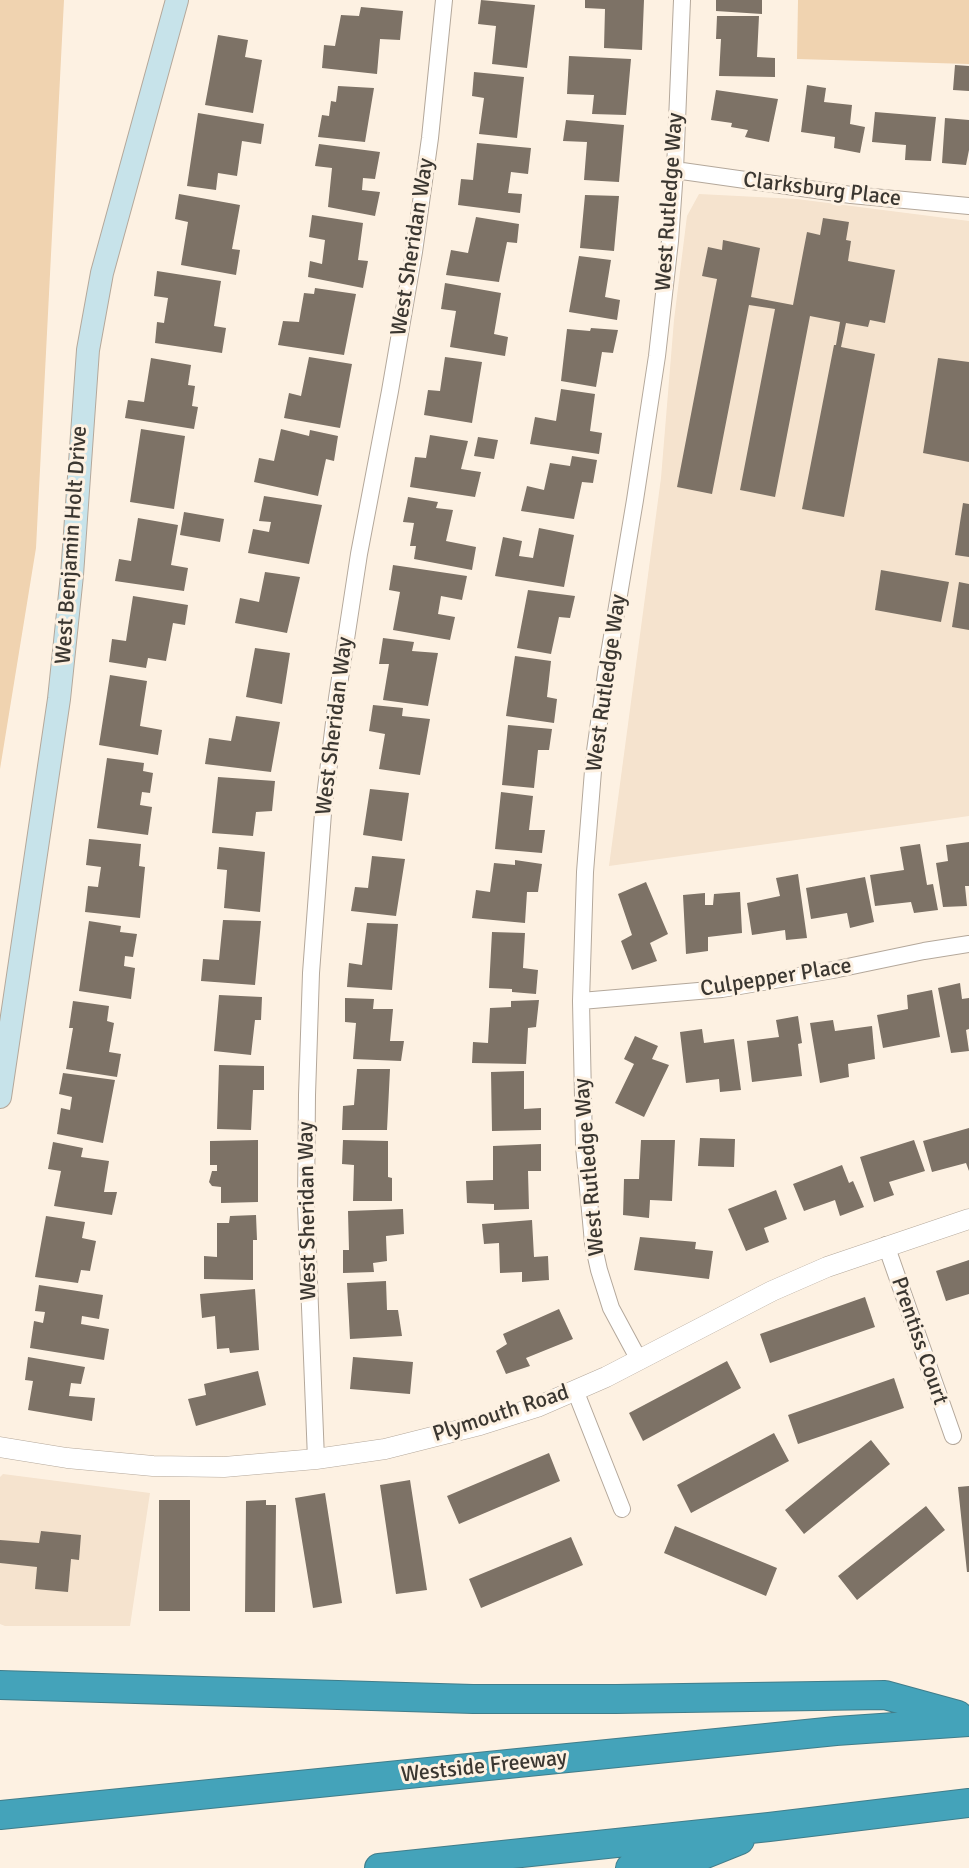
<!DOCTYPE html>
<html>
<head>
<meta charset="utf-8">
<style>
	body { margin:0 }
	canvas { display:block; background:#fdf1e2 }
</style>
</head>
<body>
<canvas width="969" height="1868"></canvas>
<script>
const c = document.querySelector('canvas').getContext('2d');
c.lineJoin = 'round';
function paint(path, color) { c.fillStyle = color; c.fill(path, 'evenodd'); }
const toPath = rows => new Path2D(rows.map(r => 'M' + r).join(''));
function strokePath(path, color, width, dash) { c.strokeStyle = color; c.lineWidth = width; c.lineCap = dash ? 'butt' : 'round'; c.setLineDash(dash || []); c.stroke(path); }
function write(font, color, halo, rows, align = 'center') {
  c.font = font + ' Signika,sans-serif'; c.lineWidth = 6; c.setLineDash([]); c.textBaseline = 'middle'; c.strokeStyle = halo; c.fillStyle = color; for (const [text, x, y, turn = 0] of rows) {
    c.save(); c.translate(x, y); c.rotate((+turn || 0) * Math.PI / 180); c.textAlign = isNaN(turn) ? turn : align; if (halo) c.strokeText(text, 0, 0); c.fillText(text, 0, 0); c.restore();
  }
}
paint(toPath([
	[699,194,797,199,969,221,969,816,609,866,661,478,674,320,687,216],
	[3,1474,150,1493,130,1626,5,1626,0,1624,0,1477]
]), '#f5e3ce');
paint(toPath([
	[0,0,64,0,36,548,0,769],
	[798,0,969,0,969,64,797,59]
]), '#f0d3b0');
paint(toPath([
	[481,0,535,5,527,68,492,64,496,26,478,24],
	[585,0,644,0,642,50,604,48,605,9,585,8],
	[716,0,762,0,762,14,716,11],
	[361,7,403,11,400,40,380,39,377,74,322,68,324,45,335,46,341,15,359,16],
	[717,16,759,16,757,57,775,58,775,77,719,76,721,39,716,39],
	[218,35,248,40,245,57,262,60,253,113,205,105],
	[569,56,631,59,626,115,592,114,594,95,567,94],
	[955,65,969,66,969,91,953,90],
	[474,72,524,77,517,138,479,134,484,98,472,96],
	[807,85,826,88,824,102,852,105,850,124,865,127,860,153,834,148,835,137,801,132],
	[338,86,374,88,365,142,318,137,322,115,329,116,331,101,336,102],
	[716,90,778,99,769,142,745,137,748,130,731,127,732,123,711,120],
	[875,112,936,117,931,161,905,160,906,145,872,142],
	[198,113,264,124,261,144,242,141,237,176,218,173,216,190,187,186],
	[945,118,969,120,969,150,966,165,942,163],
	[566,120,624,125,619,182,584,180,587,142,563,141],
	[477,143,531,148,528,174,511,172,508,193,522,194,520,213,458,205,461,179,473,180],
	[319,144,380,152,375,179,363,178,362,190,380,192,375,216,328,207,332,168,315,166],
	[179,194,240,205,232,249,240,250,236,275,181,265,188,222,175,219],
	[585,195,619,196,614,251,580,248],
	[312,215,363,223,358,260,368,261,363,288,308,277,310,261,322,264,325,240,309,237],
	[476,217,519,224,517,243,507,242,499,282,446,275,451,250,468,253],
	[823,218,849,222,846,240,851,241,848,261,895,270,885,323,870,320,868,327,846,323,841,347,875,354,844,517,802,509,834,345,836,345,840,322,810,316,775,497,740,490,775,309,749,305,712,494,677,487,717,279,702,276,708,247,722,250,723,240,760,248,751,297,793,305,807,232,820,235],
	[579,256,611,260,605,297,620,300,617,320,569,312],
	[157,271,221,281,214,326,226,328,222,353,155,343,157,322,164,323,168,298,154,296],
	[445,283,501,293,494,334,508,337,505,356,450,347,456,311,441,309],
	[315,288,356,294,344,355,278,345,283,321,299,322,304,293,314,294],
	[591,328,618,330,613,353,602,352,596,387,561,381,567,329,590,331],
	[309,357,352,364,340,428,284,418,289,393,301,396],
	[445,357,482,362,472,423,424,415,428,390,440,391],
	[151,358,191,365,188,385,195,386,192,406,198,407,194,429,125,418,128,400,144,402],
	[938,358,969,362,969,462,923,453],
	[561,389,595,394,590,431,602,433,599,454,530,444,535,417,556,421],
	[141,429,185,436,174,509,130,502],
	[281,429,309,436,310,430,338,436,334,461,326,459,318,496,254,482,259,458,274,461],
	[430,435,468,441,461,469,481,472,475,497,410,487,415,457,426,458],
	[478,437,498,440,494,459,474,456],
	[572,456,597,460,593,483,582,482,574,519,521,511,527,486,544,490,550,463,570,466],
	[264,496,322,505,309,564,248,553,253,529,269,532,271,522,259,521],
	[408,497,438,502,436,508,453,510,446,541,476,547,472,570,414,559,416,546,410,546,414,523,403,522],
	[963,503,969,504,969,557,955,555],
	[184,512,224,519,220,542,180,535],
	[138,518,178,525,171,565,188,568,184,591,115,581,119,559,131,561],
	[539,528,574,535,564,587,495,576,503,537,522,541,519,556,533,558],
	[393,565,467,576,462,600,441,596,438,614,455,617,450,640,393,630,400,592,389,590],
	[881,570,949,582,941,622,875,610],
	[265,572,300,577,287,633,235,623,240,598,259,602],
	[959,582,969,584,969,630,952,627],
	[528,590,575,596,570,618,559,617,551,654,517,648],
	[133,596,188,605,185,625,173,623,166,661,148,658,146,668,109,662,112,639,126,641],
	[383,638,414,642,412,651,438,653,428,706,383,700,389,664,379,664],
	[255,648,290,653,282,704,246,697],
	[515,656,551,661,547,697,557,699,554,723,506,716],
	[110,675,147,681,140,726,162,730,158,755,99,745],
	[373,705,403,708,402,716,430,719,420,775,379,769,385,734,369,731],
	[236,716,280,722,271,772,205,764,209,738,231,741],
	[508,725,552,729,549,750,538,750,534,788,502,785],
	[107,758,144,763,143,771,153,773,150,793,142,792,140,805,152,807,148,835,97,828],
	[218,777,275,781,272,811,256,812,253,836,212,833],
	[370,789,409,793,402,841,363,835],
	[501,792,533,796,529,830,545,830,542,853,495,849],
	[89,839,141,844,139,866,145,867,140,918,85,912,88,886,98,887,101,867,86,865],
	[969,842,969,886,965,886,967,906,943,907,936,863,948,861,946,845],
	[920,844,927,885,933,884,938,910,914,913,911,902,875,906,870,875,904,870,900,847],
	[219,847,265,852,260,912,224,908,227,870,217,869],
	[372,856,405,859,396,916,351,911,355,887,368,888],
	[515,860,542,864,538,892,527,892,525,923,472,918,476,890,490,892,494,863,515,865],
	[798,874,807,938,786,940,785,930,752,935,747,903,780,896,776,878],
	[865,877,874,922,850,928,847,913,811,919,806,888],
	[646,882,668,934,650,943,657,961,632,970,621,941,632,935,618,894],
	[740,892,742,933,708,937,708,951,686,954,683,895,705,893,705,905,713,905,714,894],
	[223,920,261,921,255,985,201,981,203,959,219,960],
	[89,921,121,926,120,932,137,934,133,957,125,956,124,966,135,968,131,999,79,991],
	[367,923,398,924,392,990,347,987,349,963,362,965],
	[492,932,525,933,523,968,538,970,536,994,512,992,512,989,489,988],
	[960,983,962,999,969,998,969,1029,966,1030,969,1051,951,1053,938,988],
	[932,990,940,1037,883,1048,877,1015,908,1009,907,995],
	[219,995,262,997,261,1020,255,1020,251,1055,214,1051],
	[345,998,374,999,373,1009,393,1009,390,1041,404,1041,401,1061,353,1059,356,1023,345,1022],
	[539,1000,536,1027,528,1028,526,1064,472,1063,473,1042,488,1043,490,1008,511,1007,511,1001],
	[73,1001,109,1006,107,1021,114,1023,109,1052,121,1054,117,1077,66,1069,73,1028,69,1028],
	[798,1016,802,1043,798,1044,802,1076,752,1082,747,1041,779,1037,776,1020],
	[833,1020,835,1031,872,1026,875,1059,848,1064,849,1077,820,1083,810,1023],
	[702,1029,704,1043,734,1039,741,1090,720,1092,719,1079,686,1083,680,1032],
	[635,1036,658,1046,652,1059,669,1065,644,1117,615,1103,634,1064,624,1059],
	[219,1065,264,1066,264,1090,253,1090,251,1130,217,1129],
	[357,1069,390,1069,387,1130,342,1130,343,1106,354,1105],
	[524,1071,524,1109,541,1108,541,1130,492,1131,491,1072],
	[63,1073,115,1080,103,1143,57,1134,61,1108,70,1110,72,1097,59,1094],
	[969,1128,969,1171,966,1163,932,1172,923,1141],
	[700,1138,735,1139,734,1167,698,1166],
	[258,1140,258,1202,221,1203,221,1187,212,1186,209,1182,212,1171,217,1171,217,1165,210,1165,210,1141],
	[343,1140,388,1141,388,1177,392,1178,392,1201,353,1201,354,1165,342,1164],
	[641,1140,675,1140,672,1201,650,1200,649,1218,623,1215,624,1179,639,1179],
	[914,1140,925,1171,889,1182,894,1195,874,1202,860,1157],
	[53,1142,83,1148,81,1157,109,1161,104,1192,117,1192,112,1215,54,1206,61,1171,48,1169],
	[541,1144,541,1171,528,1171,529,1209,494,1210,494,1204,467,1203,466,1181,493,1180,493,1146],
	[842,1165,849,1183,853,1181,864,1207,840,1216,835,1200,804,1211,793,1184],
	[776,1190,787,1219,764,1228,769,1242,746,1251,728,1209],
	[403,1209,404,1234,386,1236,387,1261,373,1263,374,1272,343,1273,343,1250,349,1250,348,1211],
	[256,1215,257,1240,253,1240,253,1280,204,1279,204,1256,217,1257,217,1223,229,1223,230,1216],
	[46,1216,85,1222,82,1238,96,1241,90,1271,81,1270,78,1283,35,1277],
	[532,1220,534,1257,548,1256,549,1280,522,1282,522,1272,500,1273,499,1243,484,1244,482,1224],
	[640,1237,696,1242,695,1249,713,1251,709,1279,634,1270],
	[969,1260,969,1294,946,1301,936,1271],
	[386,1281,387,1310,398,1310,402,1336,350,1339,347,1283],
	[39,1285,103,1295,99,1319,82,1316,81,1324,109,1329,104,1360,30,1348,34,1321,43,1323,45,1312,35,1311],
	[255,1289,259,1350,230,1353,229,1348,217,1349,215,1316,202,1318,200,1294],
	[865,1297,875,1327,770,1363,760,1334],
	[559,1309,573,1339,526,1358,530,1366,506,1374,496,1351,507,1344,503,1334],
	[28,1357,85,1367,81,1384,71,1383,69,1396,95,1398,92,1421,28,1410,33,1381,25,1380],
	[353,1357,413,1362,410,1394,350,1389],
	[727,1361,741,1388,643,1441,629,1413],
	[258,1371,266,1405,196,1426,188,1399,206,1395,204,1384],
	[894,1378,904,1408,798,1444,788,1415],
	[774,1433,789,1461,691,1513,677,1485],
	[871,1440,890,1464,804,1534,785,1510],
	[549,1453,560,1481,459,1524,447,1496],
	[410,1480,427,1590,396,1594,380,1485],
	[969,1486,969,1572,967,1572,958,1487],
	[325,1493,342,1603,313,1608,295,1498],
	[159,1500,190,1500,190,1611,159,1611],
	[266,1500,266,1505,276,1505,275,1612,245,1612,246,1501],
	[926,1506,945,1530,857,1600,838,1576],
	[675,1526,777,1568,766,1596,664,1553],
	[41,1531,81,1535,79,1560,71,1559,68,1592,35,1589,37,1567,0,1563,0,1540,39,1543],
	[571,1537,583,1565,481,1608,469,1579]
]), '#7d7266');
const minor = toPath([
	[675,170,851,195,969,206],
	[581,1001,722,989,833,970,924,951,969,944],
	[886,1245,953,1436],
	[639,1360,611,1308,599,1270,593,1243,584,1146,581,1001,585,872,594,758,607,666,635,500,657,356,670,241,675,170,682,0],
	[575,1390,622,1509],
	[316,1459,306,1206,307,1095,311,973,323,813,337,698,359,554,390,391,414,252,430,138,444,0]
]);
const tertiary = toPath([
	[0,1447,67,1458,153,1466,224,1467,316,1459,385,1449,480,1425,537,1407,606,1377,772,1291,827,1267,969,1219]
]);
const secondary = toPath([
	[0,1097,59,699,72,575,88,350,102,273,177,0]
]);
const motorway = toPath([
	[0,1685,473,1699,616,1699,885,1695,958,1715],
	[0,1815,836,1731,969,1722],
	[379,1868,769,1827,969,1803],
	[630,1868,698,1857,740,1840]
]);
strokePath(minor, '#b4a89b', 18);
strokePath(tertiary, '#b4a89b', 21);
strokePath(secondary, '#b4a89b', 24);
strokePath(motorway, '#417d8a', 30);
strokePath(minor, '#fff', 16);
strokePath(tertiary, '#fff', 20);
strokePath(secondary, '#c7e3ea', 22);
strokePath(motorway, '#44a3ba', 28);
write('22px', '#3b3731', '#fdf1e2', [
	["Clarksburg Place",822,190,7],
	["West Rutledge Way",670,202,-86],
	["West Sheridan Way",413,247,-81],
	["West Benjamin Holt Drive",72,545,-86],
	["West Rutledge Way",607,683,-82],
	["West Sheridan Way",335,726,-83],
	["Culpepper Place",776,978,-9],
	["West Rutledge Way",590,1167,-95],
	["West Sheridan Way",308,1211,-91],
	["Prentiss Court",919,1341,71],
	["Plymouth Road",501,1414,-18],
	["Westside Freeway",484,1767,-6]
]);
</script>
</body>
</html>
